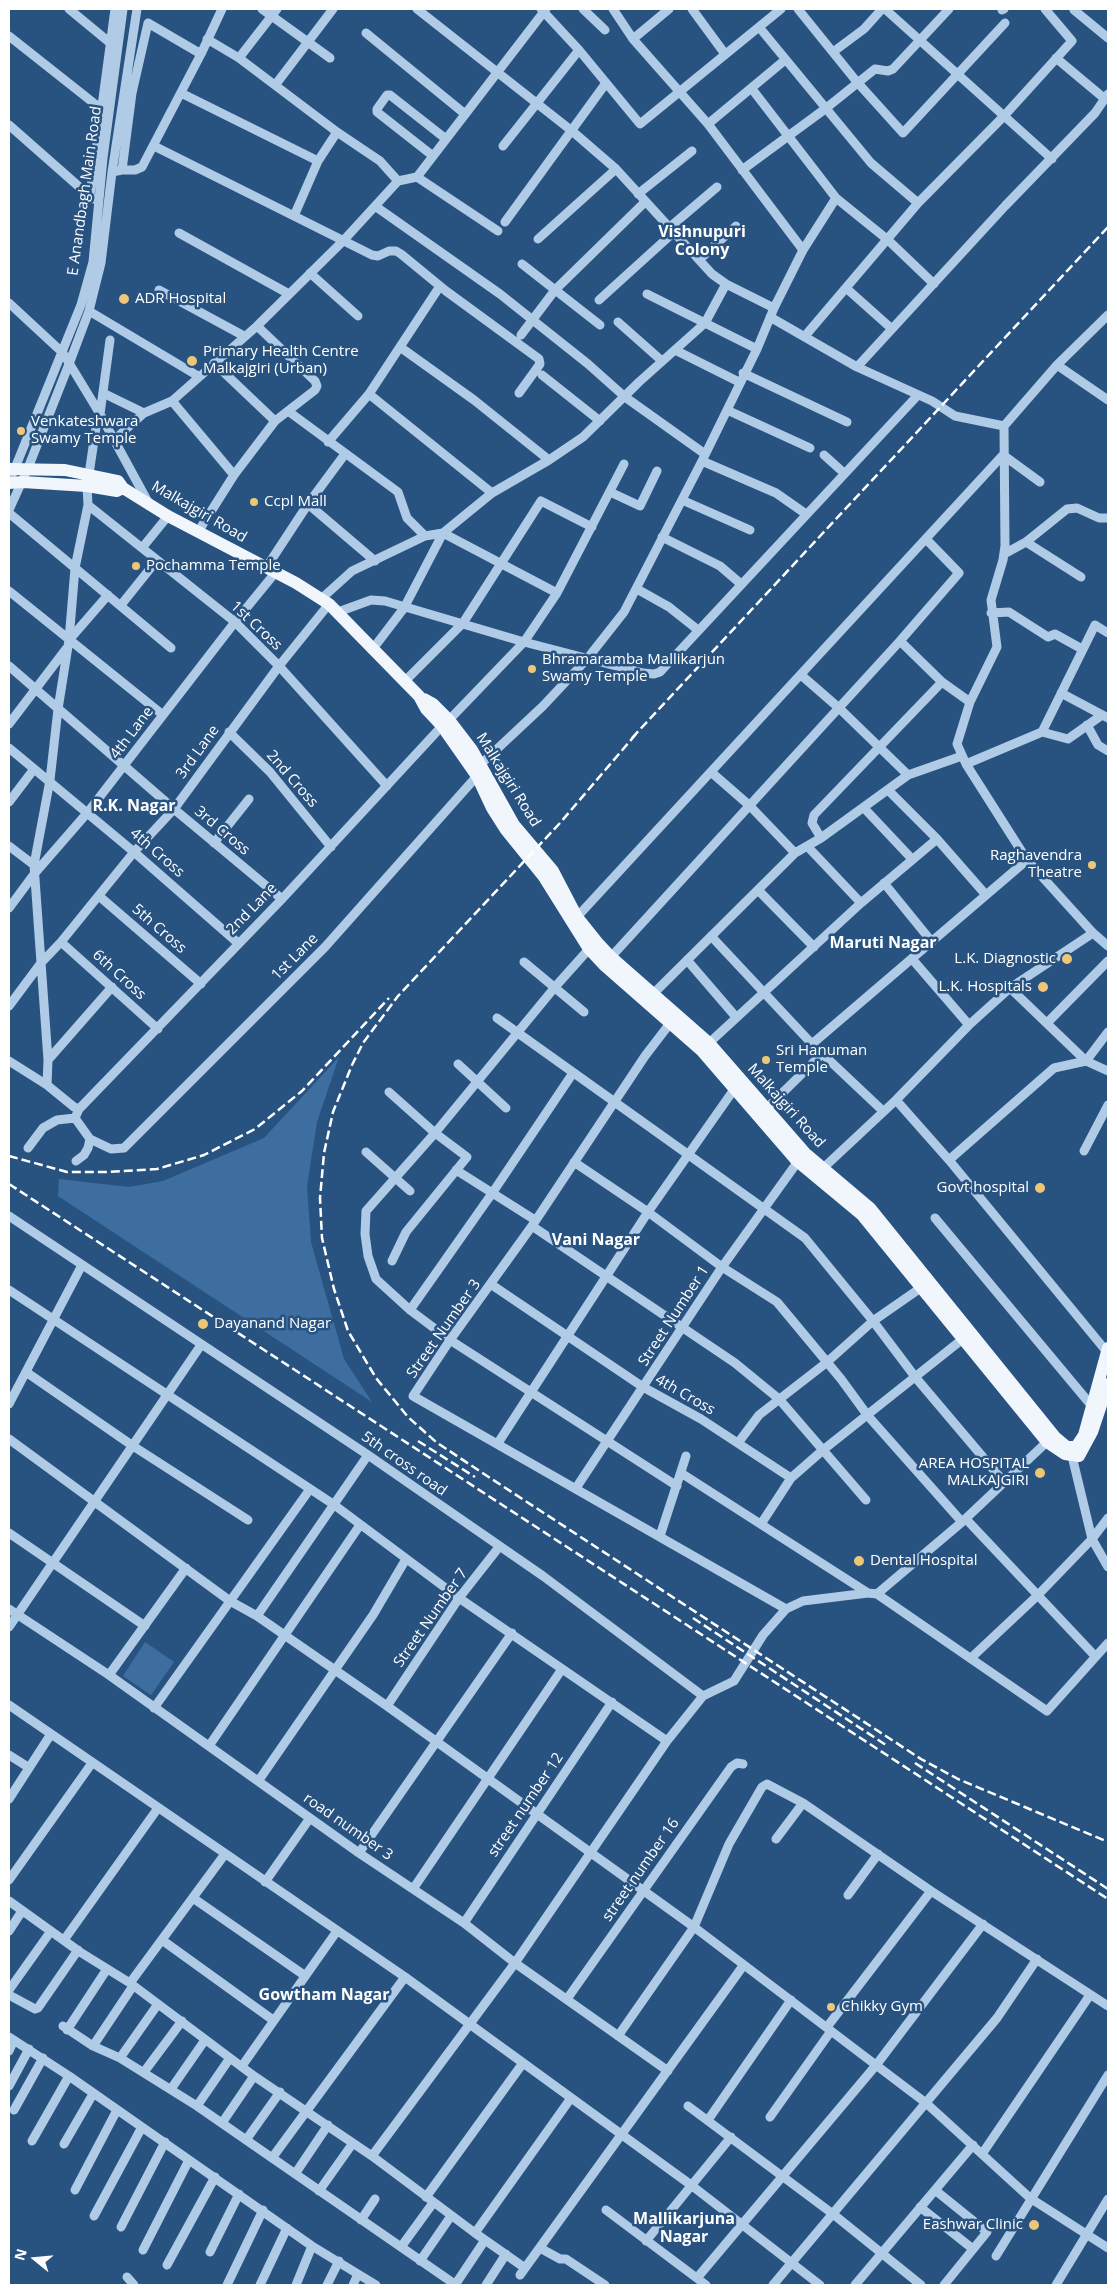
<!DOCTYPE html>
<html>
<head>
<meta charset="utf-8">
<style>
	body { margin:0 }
	#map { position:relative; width:1117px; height:2294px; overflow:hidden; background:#285381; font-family:"Open Sans",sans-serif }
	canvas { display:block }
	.frame { position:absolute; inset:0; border:10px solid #fff; pointer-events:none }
	.north { position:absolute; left:10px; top:2234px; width:50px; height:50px; -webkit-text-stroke:4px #285381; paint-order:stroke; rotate:287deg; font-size:14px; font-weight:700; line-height:20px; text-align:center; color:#fff }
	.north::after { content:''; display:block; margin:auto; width:18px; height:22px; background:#fff; clip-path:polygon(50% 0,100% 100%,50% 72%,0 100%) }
</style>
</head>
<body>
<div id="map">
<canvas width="1117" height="2294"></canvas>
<div class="frame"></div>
<div class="north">N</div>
</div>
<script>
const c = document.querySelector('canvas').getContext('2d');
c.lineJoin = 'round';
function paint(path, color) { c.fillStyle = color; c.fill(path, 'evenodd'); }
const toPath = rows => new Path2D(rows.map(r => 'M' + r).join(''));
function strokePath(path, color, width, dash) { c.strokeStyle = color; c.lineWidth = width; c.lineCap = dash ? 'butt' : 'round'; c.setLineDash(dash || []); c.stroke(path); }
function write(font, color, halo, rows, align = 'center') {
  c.font = font + ' "Open Sans",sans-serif'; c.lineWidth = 5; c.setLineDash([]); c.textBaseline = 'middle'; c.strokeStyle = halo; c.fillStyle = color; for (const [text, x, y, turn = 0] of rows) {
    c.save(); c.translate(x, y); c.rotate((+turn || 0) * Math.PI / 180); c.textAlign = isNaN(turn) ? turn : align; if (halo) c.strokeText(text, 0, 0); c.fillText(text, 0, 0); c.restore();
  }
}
paint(toPath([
	[339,1057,317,1122,307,1186,311,1242,344,1359,372,1402,58,1196,59,1179,129,1187,163,1181,264,1138],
	[145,1642,174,1662,151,1695,123,1676]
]), '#3d6e9f');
strokePath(toPath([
	[69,9,109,42],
	[262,9,330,58],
	[417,9,572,131,616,169,712,274,726,284,774,308],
	[541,9,579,50,640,124,781,9],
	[583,9,605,30],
	[613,9,633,39,708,124,803,250],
	[692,9,725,54],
	[798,9,857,82,903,133,1005,23],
	[885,9,1052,159],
	[1002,10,1004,9],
	[1074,10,1108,38],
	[759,27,871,163,918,203],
	[366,33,465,114],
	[9,36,100,108],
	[207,39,239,58,337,132,380,161,398,181],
	[633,39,669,9],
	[833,52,864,29,882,9],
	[239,58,277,9],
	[1056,58,1105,99],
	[276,84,333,9],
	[752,89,836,198,888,240,934,284],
	[181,93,318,161],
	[708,124,785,60],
	[9,125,93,199],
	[154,146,372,255,378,256,389,251,396,251,401,254,446,291,539,359,540,364,519,393],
	[503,146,579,50],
	[433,156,377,112,377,109,387,95,390,95,446,139],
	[122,170,135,170,142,167,201,54,222,9],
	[742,170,825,109,875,69,888,71,893,69,949,9],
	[112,172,122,170,132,93,148,23,201,54],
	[417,177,498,231],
	[638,194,692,151],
	[90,195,115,9],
	[375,206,500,294,588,364,625,397,705,454],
	[294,216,318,161,337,132],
	[505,222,606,83],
	[670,227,717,187],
	[179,233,289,294],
	[538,239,616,169],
	[699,260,736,226],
	[522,264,600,325],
	[310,273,358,316],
	[846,288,892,329],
	[159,290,244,336],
	[647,294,705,323,726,284],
	[599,300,674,232],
	[9,303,63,353,100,414,148,502],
	[89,311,198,376],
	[1108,315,1057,365,1004,426,1005,546,1003,560,991,600,997,647,970,702,957,744,966,764,1027,860,1093,933,1108,946],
	[770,317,857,367,932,401,955,416,1004,426],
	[618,322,662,361],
	[521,335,555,290,645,202],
	[805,336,918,203,1004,116,1072,41,1045,9],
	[400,347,474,400,549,460],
	[675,350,739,382],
	[214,363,275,421],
	[1057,365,1108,400],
	[857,367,1005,206,1095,113,1108,94],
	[743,373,847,422],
	[542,375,600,421],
	[103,393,144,413],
	[369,394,492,493],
	[172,401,234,475],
	[727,410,810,448],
	[288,411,398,492,407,518,425,536],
	[114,440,144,413,172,401,257,326,343,241,398,181,417,177,546,9],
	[328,442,369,394,440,286],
	[824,455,844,473],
	[702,461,776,493,806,514],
	[13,473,81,305,93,262,103,158,123,9],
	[89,474,96,427,100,414,110,340],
	[610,492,640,506,657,471],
	[682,500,750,530],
	[308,504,375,561],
	[88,505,235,622,279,666,387,786],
	[9,510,28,468,69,364,89,311,101,263,112,172,137,9],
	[9,513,171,648],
	[198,532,234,475,275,421,315,390,317,386,315,381,257,326],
	[662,537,720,566,741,584],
	[1026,542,1081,577],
	[142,548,168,516],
	[1004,554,1026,542,1067,509,1077,508,1099,518,1108,518],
	[266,568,308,504,345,454],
	[637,589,669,607,698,630],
	[9,591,163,715],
	[321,599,352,571,425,536,443,533,492,493,549,460,583,437,639,382,705,323,757,349],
	[121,605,157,560],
	[338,612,371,600,385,601,524,642,643,673,654,674,660,672,918,395],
	[991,613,1009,612,1048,637,1055,634,1082,649],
	[69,640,108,595],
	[900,641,942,682,970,702],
	[372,650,404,608,443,533,557,593],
	[9,666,174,809,282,899],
	[801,675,839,708,908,775],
	[404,682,463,623,541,501,592,527],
	[1061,693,1108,718],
	[449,720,524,642,557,593,624,464],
	[9,724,66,649],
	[1087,725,1098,745,1108,751],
	[442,726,282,899,79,1109,75,1118,90,1139,111,1149,124,1148,325,947,477,776],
	[229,732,270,772,331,847],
	[1042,732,1095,625,1108,633],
	[9,748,134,852,238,943],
	[481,764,543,706,587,659,624,612,702,461,757,349,774,308,803,250,836,198],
	[966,764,1042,732,1068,739,1102,715],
	[711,772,750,806,795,853],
	[889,791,937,839,986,895],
	[9,802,34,769],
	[864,808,912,859],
	[821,838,812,823,814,815,942,682],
	[214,843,249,799],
	[9,846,34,865],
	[808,847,861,903],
	[884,883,932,942],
	[758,890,814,947],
	[99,896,201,984],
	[9,908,35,873,88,812,235,622,275,573],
	[577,917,1003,455,1040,482],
	[711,936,812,1044,883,1111],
	[61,942,158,1029],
	[589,949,555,987,435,1133,366,1211,365,1234,368,1256,376,1279,410,1310,450,1340,677,1486],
	[611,957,900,641,959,573,926,539],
	[687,960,736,1017],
	[913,960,969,1025],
	[524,962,584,1012],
	[1010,988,1086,1061,1108,1071],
	[653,994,795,853,821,838,908,775,962,756],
	[9,1006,41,963,61,942,134,852,174,809,279,666,329,604],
	[497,1018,805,1238,873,1321,916,1378,1004,1482],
	[671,1022,645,1056,532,1226,450,1340,413,1396,786,1609],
	[1047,1023,1108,961],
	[709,1043,861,903,937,839],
	[812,1044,1027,860],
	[48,1060,112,987],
	[9,1061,47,1085,74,1107,79,1109],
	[458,1064,506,1108],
	[47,1085,48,1060,34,865,50,780,58,709,69,640,75,568,88,505,87,486],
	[389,1092,435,1133,467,1157,406,1232,392,1261],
	[896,1100,949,1160,1107,1352],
	[766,1109,823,1053],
	[28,1148,43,1128,57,1120,75,1118],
	[1084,1151,1108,1105],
	[366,1152,410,1191],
	[949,1160,1054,1068,1086,1061,1108,1032],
	[76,1161,84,1155,88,1148,90,1139],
	[574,1162,648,1212,722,1267,777,1302,841,1379,868,1416,962,1522],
	[456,1170,535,1220],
	[819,1172,896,1100,969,1025,1010,988,1093,933],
	[9,1216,368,1455,543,1576,703,1696],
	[935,1218,1091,1405],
	[532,1226,735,1363,779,1399,866,1500],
	[492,1285,643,1387,701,1419,791,1478],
	[9,1290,333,1504,459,1598,667,1741],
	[410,1310,493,1192,573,1073],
	[26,1372,133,1446,248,1520],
	[9,1404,82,1265],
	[9,1439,230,1601,257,1616,387,1706,694,1927,926,2103,1030,2198,1108,2248],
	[498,1443,648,1212,735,1088],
	[738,1443,759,1415,826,1363,873,1321,922,1287],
	[1071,1452,1092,1539,1108,1567],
	[681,1473,868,1593],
	[576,1488,722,1267,801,1157],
	[966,1519,1095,1656],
	[761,1524,791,1478,823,1450,964,1338],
	[9,1533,145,1626],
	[660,1536,686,1456],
	[877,1594,1047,1711,1108,1643],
	[9,1609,109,1675,359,1853,464,1923,515,1963,668,2071],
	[257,1616,368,1455],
	[9,1627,201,1345],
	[971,1658,1037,1596,1092,1539,1108,1518],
	[109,1675,186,1568],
	[9,1705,405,1977,691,2185,820,2285],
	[387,1706,459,1598,499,1547],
	[154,1708,310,1489],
	[209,1746,360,1525],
	[9,1755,28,1767],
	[259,1780,373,1615,406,1559],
	[9,1799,51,1734],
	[776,1839,803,1803],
	[359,1853,512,1633],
	[9,1880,92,1763],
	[265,1882,310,1818],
	[413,1889,562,1669],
	[848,1895,878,1854],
	[193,1898,304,1975],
	[9,1901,80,1952,130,1983,254,2076,372,2156,475,2233,525,2268],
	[464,1923,612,1702],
	[9,1931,22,1911],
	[64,1940,158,1808],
	[162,1940,273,2020],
	[130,1983,225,1854],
	[9,1990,51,1931],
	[9,1995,35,2009,38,2008,78,1950],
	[567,1999,731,1767,737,1763,743,1764],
	[63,2026,93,2046,120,2058,197,2106,456,2285],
	[827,2027,931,1891],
	[67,2030,107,1969],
	[618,2036,694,1927,729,1844,762,1787,767,1784,803,1803,931,1891,1108,2006],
	[9,2037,69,2076,312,2246,376,2285],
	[93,2046,133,1986],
	[9,2051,14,2040],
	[120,2058,158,2004],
	[242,2066,337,1931],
	[144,2072,182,2021],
	[9,2086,29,2049],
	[171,2089,205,2040],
	[197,2106,230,2058],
	[688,2106,833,2214,921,2285],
	[14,2110,43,2058],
	[770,2117,831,2031],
	[708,2120,791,2000],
	[222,2123,254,2076],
	[246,2140,280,2092],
	[32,2141,69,2076],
	[64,2144,93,2094],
	[982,2154,1090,1995],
	[372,2156,515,1963,667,1741,703,1696,734,1681,763,1635,786,1609,803,1601,868,1593,877,1594,962,1522,1050,1439],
	[272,2158,405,1977],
	[295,2174,328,2125],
	[75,2190,117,2110],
	[935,2190,987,2232,944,2285],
	[319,2191,353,2143],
	[426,2197,523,2063],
	[920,2207,973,2249],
	[606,2210,706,2285],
	[94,2216,142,2127],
	[361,2220,375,2199],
	[121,2227,165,2142],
	[475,2233,571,2098],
	[646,2241,731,2137],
	[401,2247,433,2203],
	[540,2248,560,2259,566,2259,605,2285],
	[143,2250,189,2160],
	[210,2252,239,2194],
	[996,2256,1108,2075],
	[420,2261,451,2216],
	[167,2265,215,2177],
	[520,2275,743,1966],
	[127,2277,134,2285],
	[697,2278,877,2064,983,1924],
	[227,2285,263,2210],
	[260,2285,287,2228],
	[296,2285,312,2246],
	[327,2285,339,2261],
	[353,2285,358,2274],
	[455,2285,485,2240],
	[486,2285,506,2254],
	[773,2285,997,2018,1037,1959],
	[855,2285,973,2145],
	[1056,2285,1108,2199]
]), '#b0cbe6', 9);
strokePath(toPath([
	[9,469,65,470,118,481,123,488,168,516,296,583,329,604,419,696,426,709,442,726,477,776,492,808,506,830,544,877,589,949,604,965,702,1051,797,1161,862,1215,1047,1442,1065,1454,1079,1456,1092,1432,1108,1384],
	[9,483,23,482,87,486,117,491,123,488],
	[424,699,433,704,449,720,472,750,514,825,553,871,577,917,597,942,611,957,709,1043,805,1153,870,1208,1055,1437,1067,1447,1076,1447,1084,1435,1108,1348]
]), '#f1f6fd', 12);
strokePath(toPath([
	[636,734,560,823,398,996,363,1043,352,1065,333,1112,324,1153,320,1198,322,1238,334,1289,348,1331,376,1378,408,1417,436,1442,481,1472,921,1759,958,1779,1108,1842],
	[632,738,1108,227],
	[9,1156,67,1172,107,1172,157,1169,204,1155,255,1129,302,1091,389,998],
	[9,1184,1108,1899],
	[418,1441,475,1477],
	[693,1618,886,1745],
	[915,1763,1108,1889]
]), '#fff', 2.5, [9, 4]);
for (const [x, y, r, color] of [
	[124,299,6,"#eec677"],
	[192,361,6,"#eec677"],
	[21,431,5,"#eec677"],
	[254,502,5,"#eec677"],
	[136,566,5,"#eec677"],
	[532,669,5,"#eec677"],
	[1092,865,5,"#eec677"],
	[1067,959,6,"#eec677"],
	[1043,987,6,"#eec677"],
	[766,1060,5,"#eec677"],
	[1040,1188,6,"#eec677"],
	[203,1324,6,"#eec677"],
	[1040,1473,6,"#eec677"],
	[859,1561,6,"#eec677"],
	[831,2007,5,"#eec677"],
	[1034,2225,6,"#eec677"]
]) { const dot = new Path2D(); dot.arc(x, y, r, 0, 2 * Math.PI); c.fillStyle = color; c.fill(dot); strokePath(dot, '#285381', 2); }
write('15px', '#fff', '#285381', [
	["E Anandbagh Main Road",85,191,-82],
	["Malkajgiri Road",199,512,30],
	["1st Cross",256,626,43],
	["4th Lane",132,733,-53],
	["3rd Lane",198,752,-54],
	["2nd Cross",292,779,49],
	["Malkajgiri Road",508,780,58],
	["3rd Cross",222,831,40],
	["4th Cross",157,853,41],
	["2nd Lane",252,909,-46],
	["5th Cross",159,929,41],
	["1st Lane",295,957,-45],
	["6th Cross",119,975,42],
	["Malkajgiri Road",786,1106,48],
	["Street Number 1",674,1316,-57],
	["Street Number 3",444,1329,-55],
	["4th Cross",685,1395,30],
	["5th cross road",404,1464,35],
	["Street Number 7",431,1618,-55],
	["street number 12",526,1805,-56],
	["road number 3",348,1827,35],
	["street number 16",641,1870,-55]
]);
write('15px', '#fff', '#285381', [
	["ADR Hospital",135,299],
	["Primary Health Centre",203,352],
	["Malkajgiri (Urban)",203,369],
	["Venkateshwara",31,422],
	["Swamy Temple",31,439],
	["Ccpl Mall",264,502],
	["Pochamma Temple",146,566],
	["Bhramaramba Mallikarjun",542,660],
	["Swamy Temple",542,677],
	["Raghavendra",1082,856,"right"],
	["Theatre",1082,873,"right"],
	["L.K. Diagnostic",1056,959,"right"],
	["L.K. Hospitals",1032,987,"right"],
	["Sri Hanuman",776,1051],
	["Temple",776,1068],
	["Govt hospital",1029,1188,"right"],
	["Dayanand Nagar",214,1324],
	["AREA HOSPITAL",1029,1464,"right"],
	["MALKAJGIRI",1029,1481,"right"],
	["Dental Hospital",870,1561],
	["Chikky Gym",841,2007],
	["Eashwar Clinic",1023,2225,"right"]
], 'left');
write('bold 16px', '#fff', '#285381', [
	["Vishnupuri",702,232],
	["Colony",702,250],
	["R.K. Nagar",134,806],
	["Maruti Nagar",883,943],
	["Vani Nagar",596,1240],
	["Gowtham Nagar",324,1995],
	["Mallikarjuna",684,2219],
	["Nagar",684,2237]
]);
</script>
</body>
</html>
